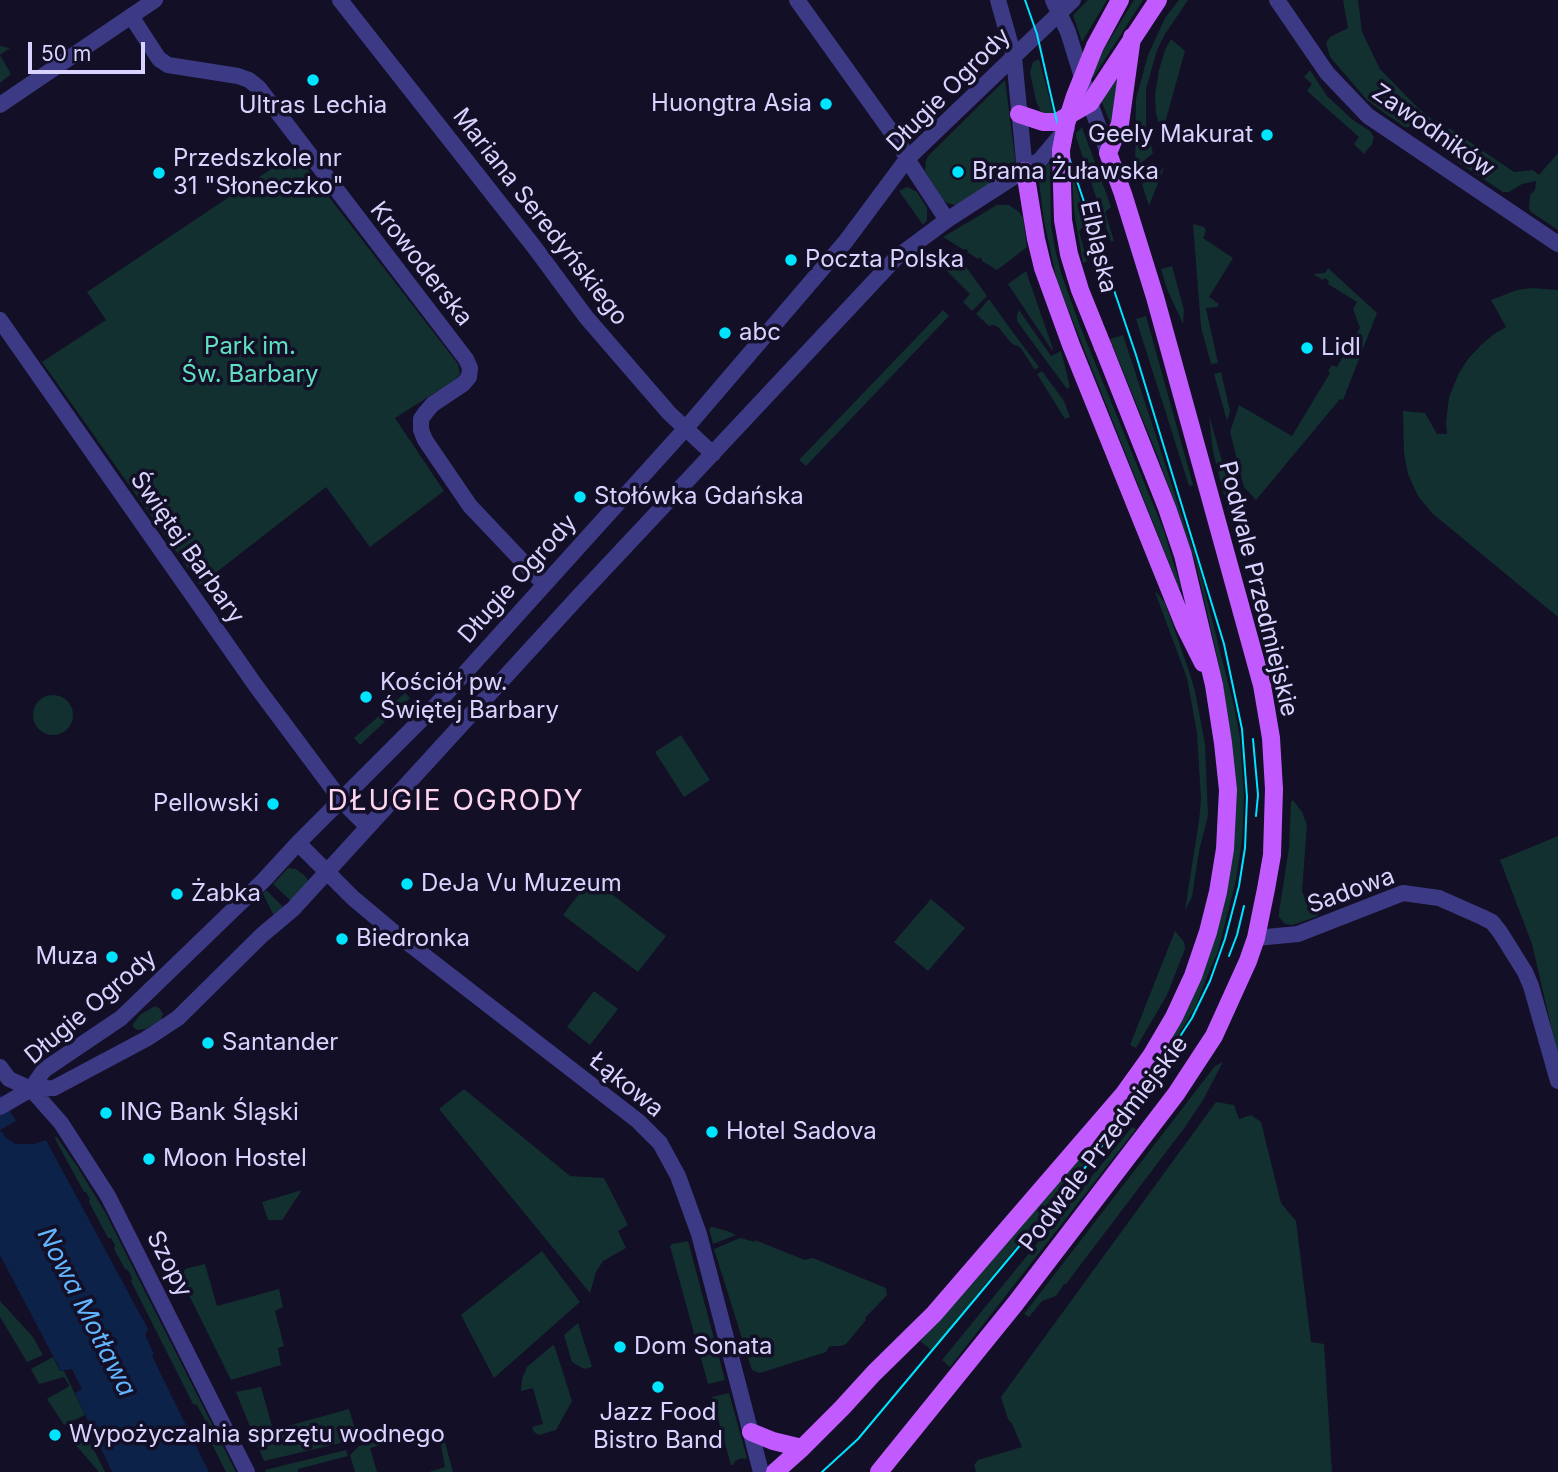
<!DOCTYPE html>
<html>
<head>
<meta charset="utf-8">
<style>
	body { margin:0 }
	#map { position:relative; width:1558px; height:1472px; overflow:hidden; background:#130f26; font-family:Inter,sans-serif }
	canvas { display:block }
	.scale { position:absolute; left:28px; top:42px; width:117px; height:32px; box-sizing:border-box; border:4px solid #d9d4ff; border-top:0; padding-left:9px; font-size:21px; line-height:24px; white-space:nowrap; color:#d9d4ff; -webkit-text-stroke:5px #130f26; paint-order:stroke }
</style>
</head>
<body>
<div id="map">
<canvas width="1558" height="1472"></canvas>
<div class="scale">50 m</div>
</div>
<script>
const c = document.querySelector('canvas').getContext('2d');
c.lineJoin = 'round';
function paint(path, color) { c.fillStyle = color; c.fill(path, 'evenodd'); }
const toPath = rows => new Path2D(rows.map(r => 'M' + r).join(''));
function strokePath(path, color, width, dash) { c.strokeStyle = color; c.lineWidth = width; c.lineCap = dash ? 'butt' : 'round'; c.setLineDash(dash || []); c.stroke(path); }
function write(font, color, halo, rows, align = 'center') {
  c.font = font + ' Inter,sans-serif'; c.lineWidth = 7; c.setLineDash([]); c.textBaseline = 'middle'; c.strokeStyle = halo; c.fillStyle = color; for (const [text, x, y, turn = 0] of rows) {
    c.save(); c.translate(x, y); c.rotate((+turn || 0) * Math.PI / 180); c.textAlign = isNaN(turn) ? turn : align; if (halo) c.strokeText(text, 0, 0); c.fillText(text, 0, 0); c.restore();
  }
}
paint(toPath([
	[1088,0,1107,0,1082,42,1073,15],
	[1134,0,1143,0,1093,78,1092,75,1104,49],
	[1179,0,1188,0,1165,34,1157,50,1146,89,1146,127,1153,153,1135,168,1136,99,1148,55,1165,18],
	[1343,0,1358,0,1362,32,1380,69,1418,108,1432,119,1427,123,1418,127,1405,127,1383,112,1367,100,1330,57,1326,43,1330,37,1348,28],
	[1171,39,1185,51,1165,123,1161,124,1158,121,1156,114,1155,95,1159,70,1165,50],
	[0,46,10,48,0,55,11,74,0,83],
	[1039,59,1054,116,1045,114,1041,112,1036,101,1030,72,1033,62],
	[1310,70,1327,96,1353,120,1370,131,1374,137,1372,144,1364,154,1354,144,1359,137,1307,91,1312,84,1304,77],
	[1120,73,1112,125,1111,125,1101,100],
	[1005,80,1016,165,1005,174,960,203,955,205,947,203,943,200,925,171,926,160,930,154],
	[1082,127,1111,207,1105,212,1114,241,1111,242,1076,137,1076,133],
	[1449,128,1514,172,1533,170,1539,175,1558,153,1558,230,1531,212,1529,209,1530,195,1535,190,1536,181,1522,184,1509,192,1503,192,1456,161,1450,151,1445,136],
	[295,153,458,364,460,374,455,380,395,418,444,491,370,547,326,487,200,585,42,362,106,320,87,292],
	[1050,162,1051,225,1055,249,1061,273,1080,326,1164,531,1181,588,1179,588,1057,281,1044,221,1038,174],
	[1164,168,1149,206,1142,184],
	[1072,174,1098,256,1095,257,1084,226,1079,231,1087,261,1083,263,1074,211],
	[907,187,917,192,927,208,927,220,923,225,899,191],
	[997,205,1009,205,1019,212,1023,218,1027,247,997,270,982,261,982,259,979,257,978,259,967,252,968,250,965,249,964,250,943,237],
	[1193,224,1204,227,1206,231,1203,238,1233,258,1209,297,1219,304,1217,307,1206,308,1218,363,1211,364,1201,327],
	[945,250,961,260,987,296,972,311,963,302,970,294,935,259],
	[1172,266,1184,310,1183,324,1167,289,1161,269],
	[1328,268,1377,313,1343,400,1340,399,1256,500,1244,487,1230,432,1239,405,1292,436,1330,373,1328,371,1332,365,1337,367,1360,328,1353,309,1357,302,1328,284,1329,281,1325,278,1323,280,1313,274,1325,273],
	[1026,271,1053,349,1052,350,1008,284],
	[1532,288,1558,290,1558,617,1433,514,1418,496,1408,474,1404,453,1403,411,1425,413,1437,434,1447,434,1446,423,1449,397,1459,373,1468,359,1481,345,1494,334,1506,327,1491,300,1517,290],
	[989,299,1009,327,1039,367,1035,370,1020,347,1012,344,999,328,994,325,989,326,976,314],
	[943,310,949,316,806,466,799,460],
	[1019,310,1051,356,1061,351,1070,387,1067,389,1017,321,1017,315],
	[1146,316,1193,485,1189,486,1136,319],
	[1123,335,1199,568,1233,702,1240,738,1244,797,1242,840,1236,880,1218,951,1209,972,1195,1008,1163,1059,1091,1156,931,1350,920,1341,1002,1247,1203,971,1218,926,1231,739,1224,691,1215,647,1196,564,1158,457,1110,339],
	[1042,371,1064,401,1070,417,1065,419,1037,374],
	[1221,372,1230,411,1227,421,1214,374],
	[1209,415,1233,500,1235,519,1229,514,1213,452],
	[1155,592,1158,594,1165,603,1190,674,1195,691,1205,744,1208,816,1199,851,1192,897,1185,910,1199,821,1201,799,1197,733,1187,678],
	[405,693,410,698,360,745,354,738],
	'33 715a20 20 0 1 1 40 0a20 20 0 1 1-40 0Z',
	[681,735,710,780,684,797,655,752],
	[1293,800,1302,812,1307,825,1302,891,1309,909,1320,905,1321,908,1318,916,1293,925,1285,924,1279,917,1279,912,1289,848,1291,802],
	[1558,836,1558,1056,1532,944,1500,860],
	[288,868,296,869,306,877,308,881,307,885,291,901,273,884],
	[591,878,666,936,638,972,563,915],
	[266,890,284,908,274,916,263,894],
	[931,899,965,928,928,971,894,942],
	[1175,931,1184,942,1185,949,1167,995,1136,1048,1130,1045],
	[594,991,618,1009,590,1045,567,1027],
	[155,1006,159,1008,163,1014,161,1020,145,1029,137,1030,133,1027,133,1024,141,1014],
	[1223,1062,1203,1100,1185,1127,1066,1284,1064,1284,1056,1296,1042,1301,1029,1317,1024,1314,1215,1066],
	[464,1089,570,1176,604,1178,628,1225,618,1231,626,1248,603,1261,596,1272,590,1293,439,1109],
	[1216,1102,1234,1105,1239,1119,1251,1115,1261,1122,1281,1203,1296,1221,1311,1342,1324,1344,1332,1472,976,1472,974,1465,978,1460,1022,1447,1012,1424,1008,1419,1001,1397],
	[1132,1127,1136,1129,950,1367,942,1360],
	[56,1136,77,1166,105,1212,236,1472,226,1472,202,1424,205,1420,197,1405,193,1404,131,1281,132,1278,128,1270,125,1269,114,1249,115,1245,111,1238,108,1238,89,1202,90,1199,86,1192,84,1192,55,1139],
	[302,1190,282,1220,268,1220,262,1202],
	[713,1227,730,1232,736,1235,713,1244,709,1228],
	[740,1238,755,1242,755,1240,805,1260,813,1258,886,1288,887,1295,865,1318,866,1320,846,1344,841,1346,832,1346,829,1347,826,1352,760,1373,752,1370,714,1249],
	[688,1241,725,1380,708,1384,670,1246,672,1244],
	[542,1251,580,1302,494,1378,461,1315],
	[205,1264,217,1306,279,1289,283,1307,275,1311,284,1346,278,1348,281,1365,231,1380,181,1279,185,1269],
	[0,1301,33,1337,43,1355,27,1362,0,1317],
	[578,1323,592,1367,584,1369,572,1362,564,1335],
	[553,1345,555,1348,572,1401,556,1430,539,1435,534,1432,532,1427,543,1424,533,1388,521,1391,522,1379,527,1367],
	[53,1357,60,1371,64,1371,85,1415,64,1425,47,1399,68,1387,69,1385,64,1377,39,1384,31,1369],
	[261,1387,273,1430,349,1409,358,1439,264,1461,236,1392],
	[729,1393,747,1458,744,1459,742,1458,735,1461,733,1465,731,1465,712,1397],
	[80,1425,82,1426,105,1472,99,1472,74,1443,67,1431],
	[438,1429,443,1435,453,1472,429,1472,445,1467],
	[386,1439,391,1442,370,1448,377,1472,355,1472,350,1455,359,1446],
	[346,1450,348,1456,298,1469,298,1472,266,1472,265,1470]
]), '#12302f');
paint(toPath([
	[0,1094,16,1121,0,1130,6,1138,16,1144,34,1144,46,1140,148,1329,145,1335,154,1354,152,1356,209,1472,112,1472,75,1393,82,1389,72,1369,61,1371,0,1255]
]), '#0c2248');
strokePath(toPath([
	[340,0,535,248,586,317,669,413,713,454],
	[797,0,900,144,907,159,947,220],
	[998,0,1014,57,1025,171],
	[1053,0,1068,32,1090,103,1108,153],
	[1277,0,1327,73,1368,116,1558,244],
	[131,16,159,59,168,65,238,76,249,80,259,88,466,359,470,368,469,377,463,384,433,404,426,412,421,419,421,430,425,440,470,506,544,584],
	[0,105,155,0],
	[0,320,256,686,341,800,368,827],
	[298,843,353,898,390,929,638,1121,660,1143,678,1176,699,1234,761,1472],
	[1256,938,1298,934,1403,893,1439,898,1482,917,1492,922,1500,932,1525,972,1531,986,1558,1081],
	[0,1067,9,1079,31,1089,61,1123,108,1196,247,1472],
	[31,1089,54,1088,146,1039,178,1018,262,935,293,909,579,596,896,258,947,220,1040,160,1067,128],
	[0,1107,31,1089,44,1070,121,1018,263,881,298,843,436,705,686,428,846,241,907,159,1073,0]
]), '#3d3a85', 16);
strokePath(toPath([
	[1019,114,1043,122,1057,122,1090,103,1158,0],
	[1025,171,1036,239,1043,268,1071,345,1184,625,1203,663],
	[751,1432,773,1441,802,1448],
	[775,1472,802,1448,842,1408,874,1373,934,1314,1123,1095,1151,1056,1174,1017,1193,976,1208,932,1218,892,1225,849,1228,790,1223,743,1214,685,1183,555,1167,508,1103,347],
	[879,1472,1015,1304,1176,1094,1214,1036,1248,961,1256,938,1266,889,1272,855,1274,789,1271,738,1262,685,1155,297,1123,194,1108,153,1120,124,1132,37]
]), '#c25bff', 18);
strokePath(toPath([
	[1253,739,1258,795,1256,816],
	[1229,956,1237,935,1244,906],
	[822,1472,858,1439,1093,1158,1164,1061,1192,1018,1210,981,1225,939,1239,886,1245,848,1247,797,1242,729,1224,644,1136,355,1057,122,1037,34,1025,0]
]), '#00e5ff', 2);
strokePath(toPath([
	[1103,347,1080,290,1069,254,1063,220,1061,150,1066,124,1075,96,1095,46,1120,0]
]), '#c25bff', 18);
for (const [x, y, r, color] of [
	[313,80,7,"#00e5ff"],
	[826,104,7,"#00e5ff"],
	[1267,135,7,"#00e5ff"],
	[958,172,7,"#00e5ff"],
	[159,173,7,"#00e5ff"],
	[791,260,7,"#00e5ff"],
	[725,333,7,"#00e5ff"],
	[1307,348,7,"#00e5ff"],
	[580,497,7,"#00e5ff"],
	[366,697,7,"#00e5ff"],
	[273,804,7,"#00e5ff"],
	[407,884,7,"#00e5ff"],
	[177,894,7,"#00e5ff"],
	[342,939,7,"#00e5ff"],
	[112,957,7,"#00e5ff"],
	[208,1043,7,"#00e5ff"],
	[106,1113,7,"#00e5ff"],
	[712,1132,7,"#00e5ff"],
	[149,1159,7,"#00e5ff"],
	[620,1347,7,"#00e5ff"],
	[658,1387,7,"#00e5ff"],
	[55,1435,7,"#00e5ff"]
]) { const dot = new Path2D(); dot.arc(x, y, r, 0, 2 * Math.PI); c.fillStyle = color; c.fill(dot); strokePath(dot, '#130f26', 2.5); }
write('24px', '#d9d4ff', '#130f26', [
	["Długie Ogrody",949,90,-45],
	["Zawodników",1433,131,35],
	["Mariana Seredyńskiego",540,217,52],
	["Elbląska",1098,247,77],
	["Krowoderska",421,264,52],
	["Świętej Barbary",187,548,55],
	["Długie Ogrody",518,579,-48],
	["Podwale Przedmiejskie",1258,589,76],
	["Sadowa",1351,891,-20],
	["Długie Ogrody",91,1007,-40],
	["Łąkowa",626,1085,39],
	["Podwale Przedmiejskie",1104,1144,-53],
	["Szopy",169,1264,63]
]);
write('24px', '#d9d4ff', '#130f26', [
	["Huongtra Asia",812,104,"right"],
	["Ultras Lechia",313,106,"center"],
	["Geely Makurat",1253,135,"right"],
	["Przedszkole nr",173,159],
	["31 \"Słoneczko\"",173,187],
	["Brama Żuławska",972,172],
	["Poczta Polska",805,260],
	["abc",739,333],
	["Lidl",1321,348],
	["Stołówka Gdańska",594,497],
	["Kościół pw.",380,683],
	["Świętej Barbary",380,711],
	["Pellowski",259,804,"right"],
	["DeJa Vu Muzeum",421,884],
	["Żabka",191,894],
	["Biedronka",356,939],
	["Muza",98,957,"right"],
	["Santander",222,1043],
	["ING Bank Śląski",120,1113],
	["Hotel Sadova",726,1132],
	["Moon Hostel",163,1159],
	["Dom Sonata",634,1347],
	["Jazz Food",658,1413,"center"],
	["Bistro Band",658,1441,"center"],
	["Wypożyczalnia sprzętu wodnego",69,1435]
], 'left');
write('24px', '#5fe0c0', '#130f26', [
	["Park im.",250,347],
	["Św. Barbary",250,375]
]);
write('italic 26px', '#62b6ff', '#130f26', [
	["Nowa Motława",86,1312,63]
]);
c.letterSpacing = '2px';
write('28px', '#ffd6f0', '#130f26', [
	["DŁUGIE OGRODY",456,802]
]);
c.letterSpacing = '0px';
</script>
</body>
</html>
